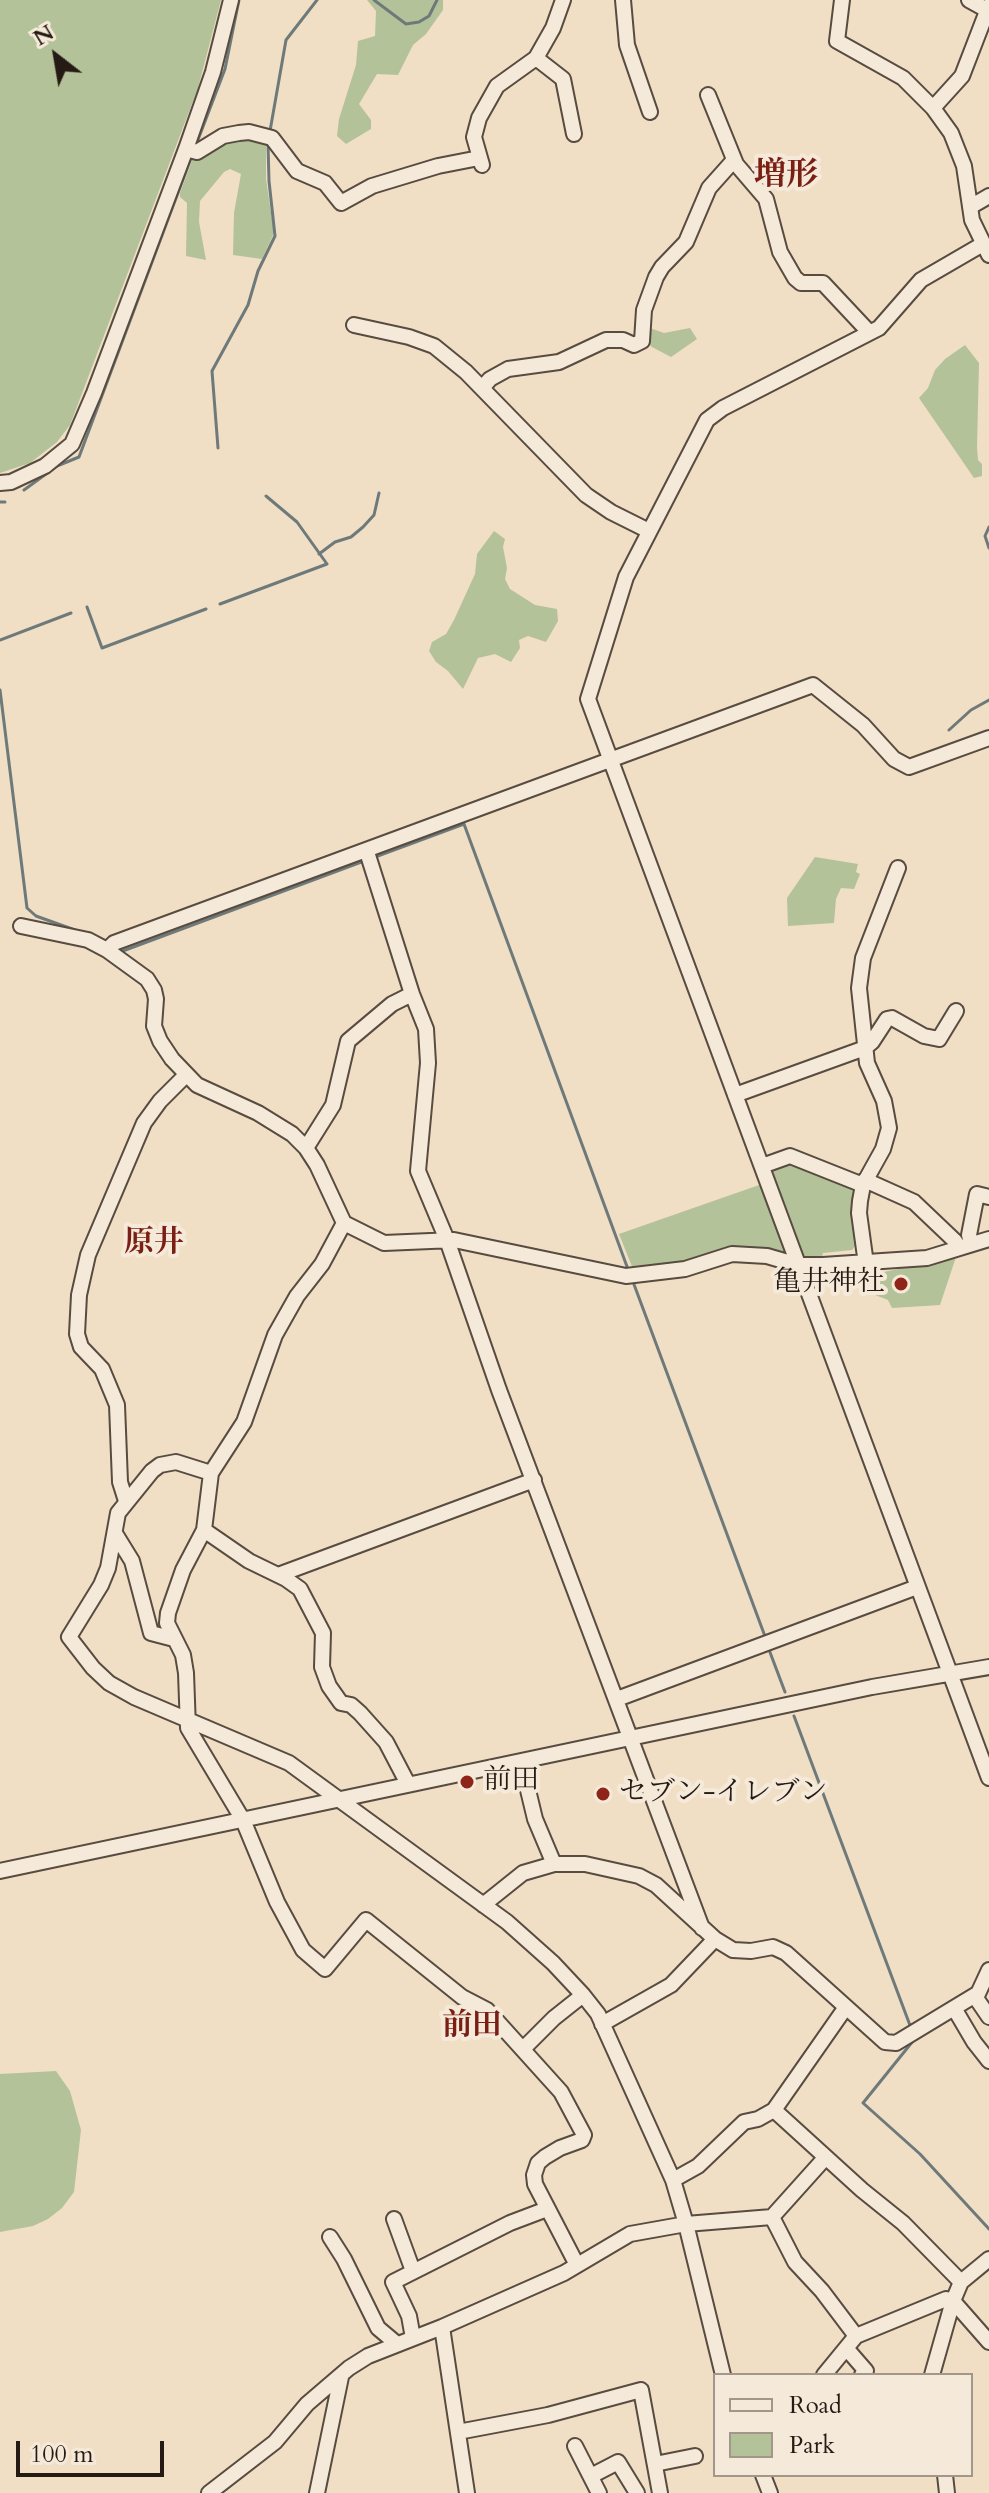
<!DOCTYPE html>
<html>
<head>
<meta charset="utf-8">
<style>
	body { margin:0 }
	#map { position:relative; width:989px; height:2493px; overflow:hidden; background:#f0dec5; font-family:Cardo,serif }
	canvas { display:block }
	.legend { position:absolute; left:713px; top:2373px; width:260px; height:104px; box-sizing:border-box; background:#f5ead9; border:2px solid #a2978a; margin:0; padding:10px 14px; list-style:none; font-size:24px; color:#261a14 }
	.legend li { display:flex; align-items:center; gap:16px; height:40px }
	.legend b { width:40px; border:2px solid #a2978a }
	.north { position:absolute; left:16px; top:16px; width:80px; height:80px; -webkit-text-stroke:6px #f5ead9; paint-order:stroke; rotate:329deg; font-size:22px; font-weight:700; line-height:32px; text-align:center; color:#261a14 }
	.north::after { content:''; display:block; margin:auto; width:28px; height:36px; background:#261a14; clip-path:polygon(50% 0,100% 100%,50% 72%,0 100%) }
	.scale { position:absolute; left:16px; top:2441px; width:148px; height:36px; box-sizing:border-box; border:4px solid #261a14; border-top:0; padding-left:10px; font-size:24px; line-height:28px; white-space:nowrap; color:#261a14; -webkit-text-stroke:6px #f5ead9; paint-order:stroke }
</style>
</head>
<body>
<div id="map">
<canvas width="989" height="2493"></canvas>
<ul class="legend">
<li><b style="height:10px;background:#f5ead9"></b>Road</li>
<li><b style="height:22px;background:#b4c299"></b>Park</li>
</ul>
<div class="north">N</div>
<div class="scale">100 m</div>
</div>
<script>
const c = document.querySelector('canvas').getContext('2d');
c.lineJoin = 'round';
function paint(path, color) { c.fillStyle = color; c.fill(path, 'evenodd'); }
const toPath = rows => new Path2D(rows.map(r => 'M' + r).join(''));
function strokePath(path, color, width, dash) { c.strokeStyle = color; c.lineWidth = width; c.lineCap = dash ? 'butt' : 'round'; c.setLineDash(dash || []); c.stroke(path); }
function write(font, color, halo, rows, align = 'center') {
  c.font = font + ' Cardo,"Noto Serif JP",serif'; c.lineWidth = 8; c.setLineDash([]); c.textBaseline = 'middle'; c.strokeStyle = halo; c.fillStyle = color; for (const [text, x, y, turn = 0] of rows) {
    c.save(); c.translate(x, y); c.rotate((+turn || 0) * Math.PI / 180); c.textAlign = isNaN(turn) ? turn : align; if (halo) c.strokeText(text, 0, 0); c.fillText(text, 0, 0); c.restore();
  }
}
paint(toPath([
	[0,0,221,0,198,88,70,425,57,442,30,463,0,473],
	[367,0,443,0,443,10,426,34,413,45,398,75,377,74,359,104,371,120,371,129,346,144,337,136,339,119,356,65,358,41,375,36,376,11],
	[222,139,266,139,266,179,274,233,262,259,233,255,234,213,241,174,230,169,224,172,200,201,199,222,206,260,186,256,187,203,180,197,180,193,194,155],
	[647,327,664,333,690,328,697,339,671,357,652,347,645,340],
	[965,345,979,363,977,447,978,460,982,464,982,476,974,478,919,398,928,388,935,370,945,359],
	[494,531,505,539,503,547,507,568,505,579,510,589,535,605,557,609,558,621,546,642,528,636,519,640,520,648,511,662,495,654,478,658,463,689,448,671,436,662,429,651,432,642,446,634,454,620,475,574,477,554],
	[815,857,858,864,856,872,860,874,854,889,841,888,836,899,834,923,788,926,787,898],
	[788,1158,859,1186,859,1246,856,1245,852,1250,823,1253,822,1259,801,1256,768,1168],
	[762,1184,787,1251,781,1254,710,1255,659,1267,633,1269,619,1234],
	[956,1257,940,1305,892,1308,888,1300,870,1293,884,1272],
	[56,2071,70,2091,81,2130,74,2192,62,2208,48,2219,33,2226,0,2232,0,2074]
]), '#b4c299');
strokePath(toPath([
	[374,0,406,24,419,22,429,16,437,0],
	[270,131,286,40,317,0],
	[196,145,225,69,239,0],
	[218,448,212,371,248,305,258,271,275,236,269,181,268,144],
	[24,490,57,466,79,457,191,158],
	[0,502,5,502],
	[989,527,985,536,989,548],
	[319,554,335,542,351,537,363,527,374,515,379,493],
	[220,604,327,564,297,522,266,496],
	[87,607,102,648,206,609],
	[0,640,71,613],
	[0,690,27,908,36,916,75,930],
	[949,730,971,710,989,700],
	[375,857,464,824,629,1272],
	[120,952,364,861],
	[632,1279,766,1639],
	[768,1647,785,1692],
	[794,1716,911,2028],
	[913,2041,863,2103,920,2154,989,2229]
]), '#6e7a7a', 3);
const minor = toPath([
	[623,0,627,45,650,112],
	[842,0,837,41,903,78,933,108,951,133,964,166,972,220,989,255],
	[969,0,989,11],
	[536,58,563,79,574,134],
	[708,95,736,164,766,199,780,252,795,278,801,283,823,283,868,331],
	[933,108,962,76,989,6],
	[186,149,197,152,223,136,239,133,249,132,272,138,297,171,325,183,341,203,372,186,438,166,479,158],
	[482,165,474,137,479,118,497,86,536,58,553,28,563,0],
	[970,207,989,196],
	[983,244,921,280,879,328,723,408,707,420,626,577,588,699,989,1778],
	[354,325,409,337,434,346,466,372,586,495,611,512,649,531],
	[482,388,490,379,508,369,559,362,606,340,623,340,634,345,642,341,644,310,656,277,662,267,686,242,709,188,734,160],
	[0,483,11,482,45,466,72,444,94,393,186,149,213,72,231,0],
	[367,852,412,994,426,1029,428,1063,418,1171,447,1240,499,1390,702,1928],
	[21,926,88,940,107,950,147,979,154,990,156,999,154,1026,160,1041,172,1059,197,1085,258,1113,292,1134,306,1148,317,1165,344,1223,322,1264,297,1296,275,1335,244,1422,211,1473,204,1530,183,1570,168,1613,167,1623,183,1655,186,1673,188,1728,243,1820,277,1902,303,1950,325,1969,366,1920,462,1997,487,2010,561,2092,584,2135,582,2140,560,2148,545,2157,538,2163,534,2175,535,2184,577,2265],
	[107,950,114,943,813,685,863,725,894,759,909,767,989,738],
	[735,1095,865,1048,872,1042,887,1019,892,1018,924,1036,939,1039,956,1011],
	[306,1148,333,1105,348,1041,392,1004,412,994],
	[762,1166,790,1156,863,1185],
	[865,1180,914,1202,955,1241,958,1246],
	[344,1223,384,1243,454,1240,626,1276,685,1269,732,1254,767,1256,798,1265,823,1265,927,1258,989,1239],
	[971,1243,969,1235,977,1194,989,1197],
	[866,1264,859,1213,860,1201,863,1185,883,1149,889,1128,884,1101,867,1063,859,988,863,958,898,868],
	[211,1473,176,1462,160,1465,152,1471,118,1513,108,1568,101,1585,69,1637,93,1668,109,1683,134,1697,289,1763,507,1922,553,1963,583,1995,598,2014,673,2180,686,2224,723,2375],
	[126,1501,120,1482,117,1405,102,1369,81,1347,77,1334,79,1295,88,1255,144,1123,160,1101,186,1075],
	[204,1530,249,1561,286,1579,300,1589,323,1633,322,1667,329,1686,341,1703,351,1705,360,1713,386,1742,408,1784],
	[116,1535,132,1561,151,1633,174,1639],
	[278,1575,534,1480],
	[617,1699,917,1587],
	[521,1761,535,1819,554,1864],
	[0,1871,872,1687,989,1667],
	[483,1905,523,1873,554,1864,585,1864,639,1876,656,1885,715,1939,733,1950,751,1951,773,1947,786,1953,885,2042,896,2043,977,1994],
	[989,1970,976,1998,989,2017],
	[954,2008,974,2042,989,2061],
	[602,2024,671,1985,715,1939],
	[523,2049,554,2018,583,1995],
	[774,2110,862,2190,903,2223,961,2282],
	[673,2180,698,2166,744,2122,758,2119,774,2110,846,2007],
	[772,2217,825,2158],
	[394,2219,413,2271],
	[330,2237,344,2259,378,2328,397,2344],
	[442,2327,467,2493],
	[413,2338,409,2316,393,2282,510,2223,547,2209],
	[846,2348,866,2371,862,2375],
	[824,2375,856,2336,946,2299,953,2301,989,2342],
	[932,2375,953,2301,961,2282,989,2259],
	[458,2432,548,2415,641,2390,660,2493],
	[575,2446,599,2493],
	[655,2464,695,2456],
	[763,2475,770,2493],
	[945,2475,947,2493],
	[591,2476,618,2462,637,2493],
	[209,2493,275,2442,307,2404,349,2368,368,2356,442,2327,564,2273,630,2234,686,2224,772,2217,795,2262,822,2291,856,2336],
	[317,2493,341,2377]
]);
strokePath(minor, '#584b40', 18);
strokePath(minor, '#f5ead9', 14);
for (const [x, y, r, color] of [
	[901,1284,8,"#8f2418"],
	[467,1782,8,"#8f2418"],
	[603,1794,8,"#8f2418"]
]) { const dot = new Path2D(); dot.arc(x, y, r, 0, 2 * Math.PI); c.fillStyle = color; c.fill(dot); strokePath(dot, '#f5ead9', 3); }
write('28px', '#261a14', '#f5ead9', [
	["亀井神社",885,1284,"right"],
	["前田",483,1782],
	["セブン-イレブン",619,1794]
], 'left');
write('bold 30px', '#7a1f14', '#f5ead9', [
	["原井",154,1244],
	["前田",472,2027]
]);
write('bold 32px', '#7a1f14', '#f5ead9', [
	["増形",786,177]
]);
</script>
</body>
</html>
